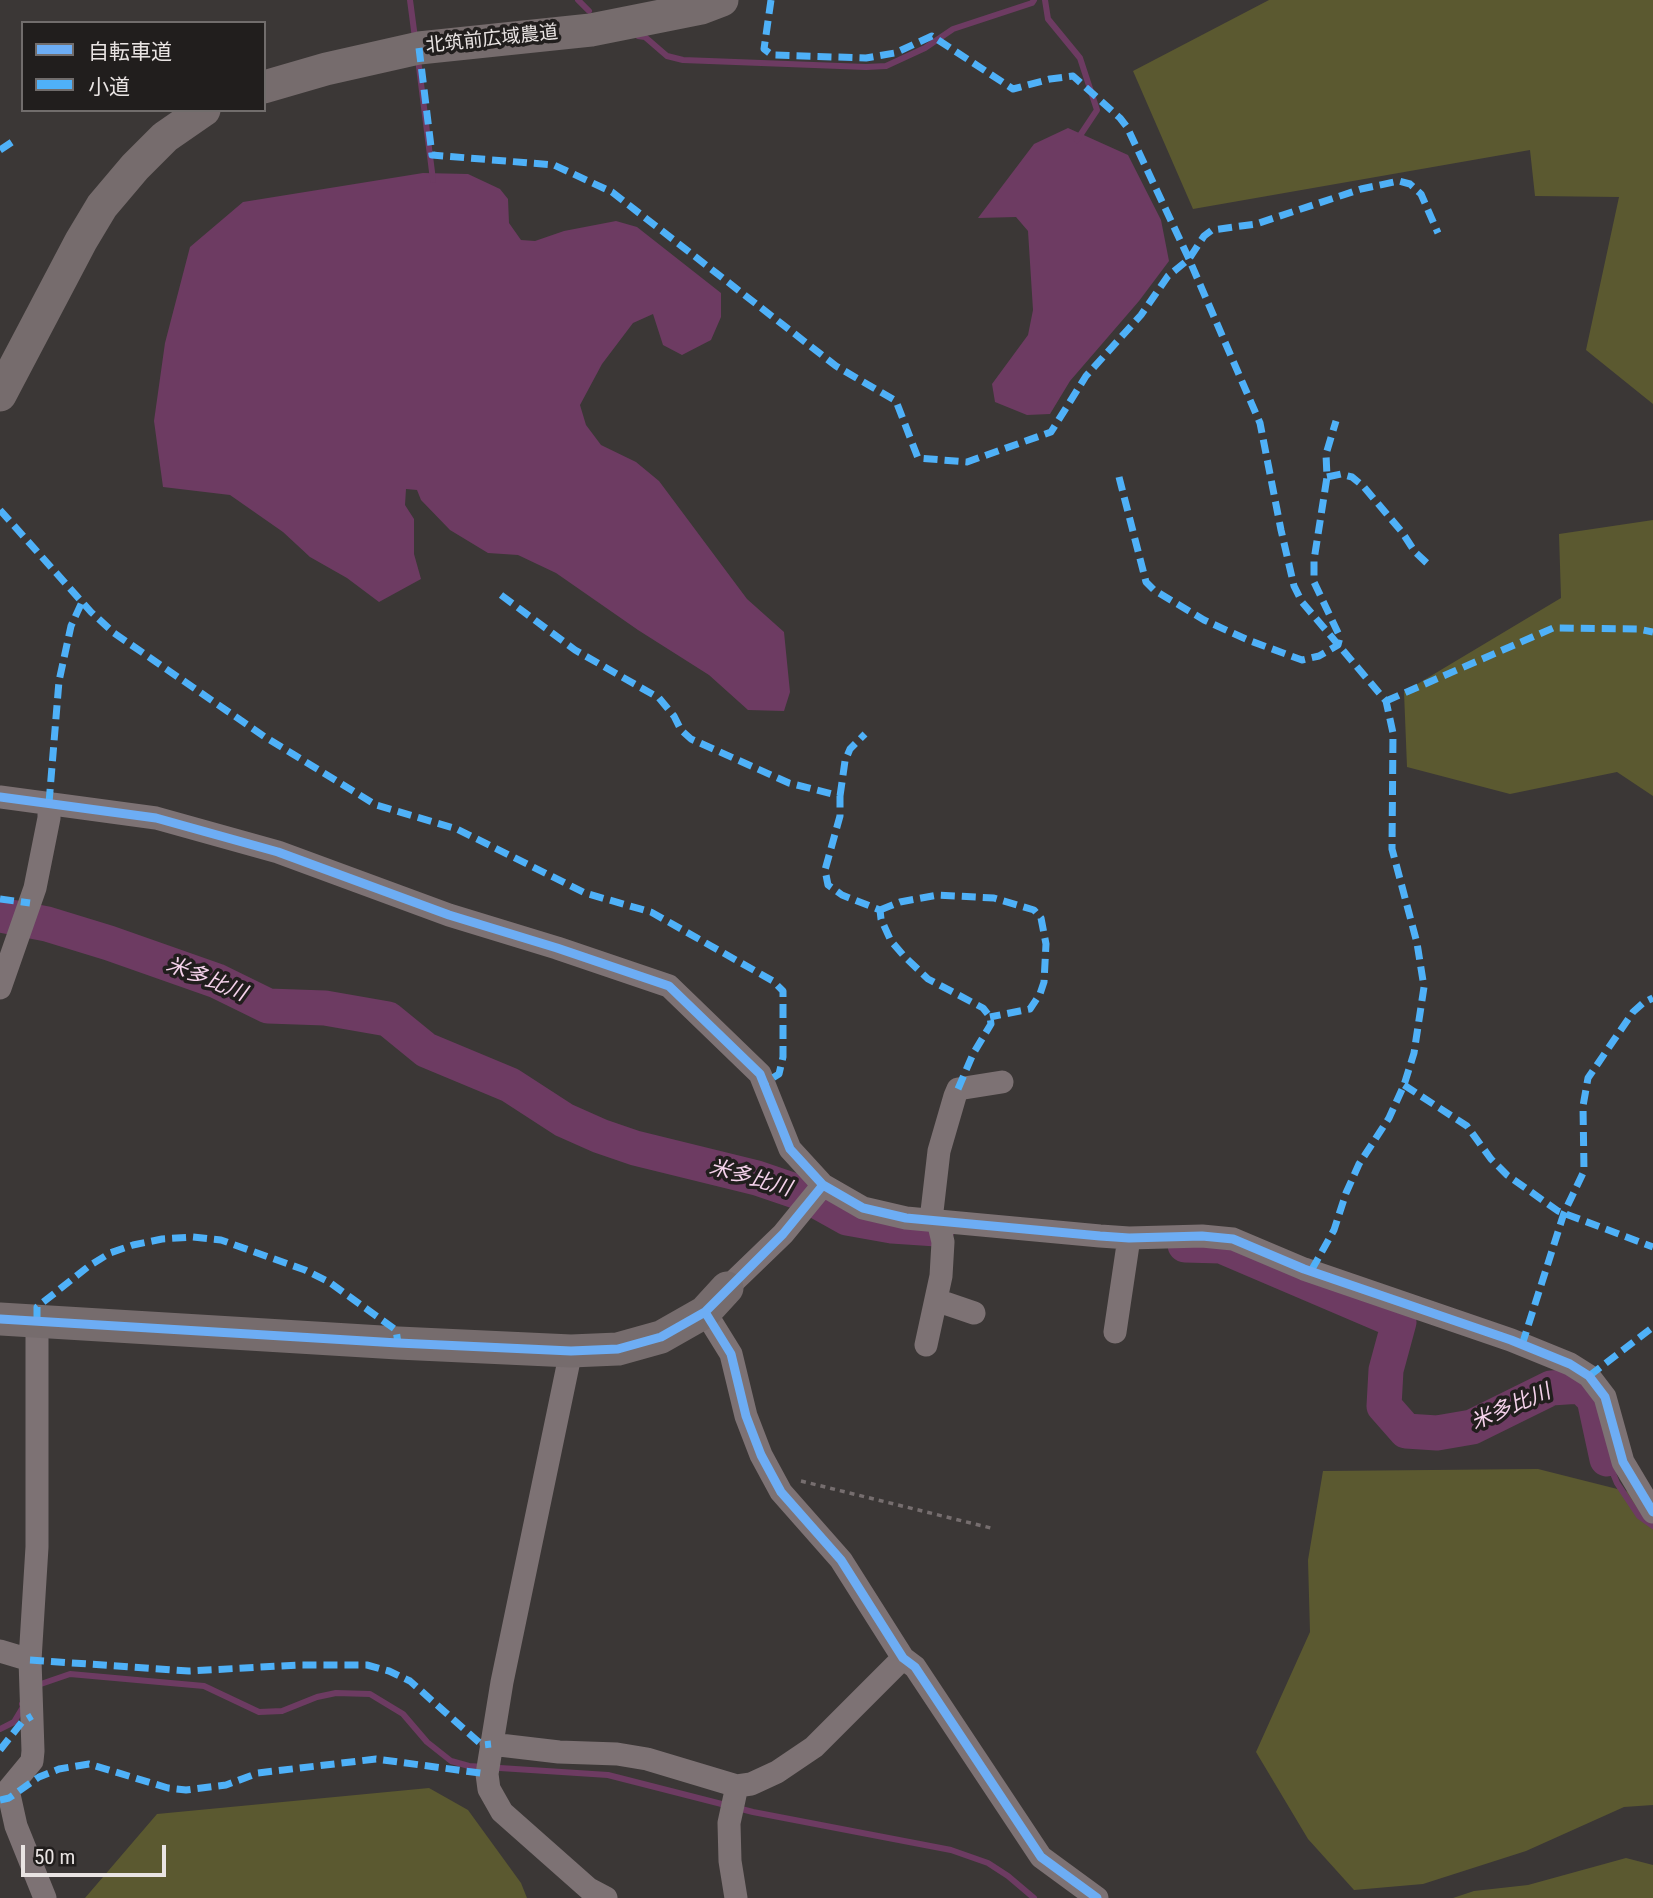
<!DOCTYPE html>
<html>
<head>
<meta charset="utf-8">
<style>
	body { margin:0 }
	#map { position:relative; width:1653px; height:1898px; overflow:hidden; background:#3b3736; font-family:"Roboto Condensed","Noto Sans JP",sans-serif }
	canvas { display:block }
	.legend { position:absolute; left:21px; top:21px; width:245px; height:91px; box-sizing:border-box; background:#211e1d; border:2px solid #716d6c; margin:0; padding:9px 12px; list-style:none; font-size:21px; color:#e9e4e3 }
	.legend li { display:flex; align-items:center; gap:14px; height:35px }
	.legend b { width:35px; border:2px solid #716d6c }
	.scale { position:absolute; left:21px; top:1845px; width:145px; height:32px; box-sizing:border-box; border:4px solid #e9e4e3; border-top:0; padding-left:9px; font-size:21px; line-height:24px; white-space:nowrap; color:#e9e4e3; -webkit-text-stroke:5px #211e1d; paint-order:stroke }
</style>
</head>
<body>
<div id="map">
<canvas width="1653" height="1898"></canvas>
<ul class="legend">
<li><b style="height:9px;background:#6dadf4"></b>自転車道</li>
<li><b style="height:9px;background:#4fb1f8"></b>小道</li>
</ul>
<div class="scale">50 m</div>
</div>
<script>
const c = document.querySelector('canvas').getContext('2d');
c.lineJoin = 'round';
function paint(path, color) { c.fillStyle = color; c.fill(path, 'evenodd'); }
const toPath = rows => new Path2D(rows.map(r => 'M' + r).join(''));
function strokePath(path, color, width, dash) { c.strokeStyle = color; c.lineWidth = width; c.lineCap = dash ? 'butt' : 'round'; c.setLineDash(dash || []); c.stroke(path); }
function write(font, color, halo, rows, align = 'center') {
  c.font = font + ' "Roboto Condensed","Noto Sans JP",sans-serif'; c.lineWidth = 7; c.setLineDash([]); c.textBaseline = 'middle'; c.strokeStyle = halo; c.fillStyle = color; for (const [text, x, y, turn = 0] of rows) {
    c.save(); c.translate(x, y); c.rotate((+turn || 0) * Math.PI / 180); c.textAlign = isNaN(turn) ? turn : align; if (halo) c.strokeText(text, 0, 0); c.fillText(text, 0, 0); c.restore();
  }
}
paint(toPath([
	[1269,0,1653,0,1653,404,1586,350,1619,197,1535,196,1530,150,1193,209,1133,71],
	[1653,520,1653,796,1617,772,1510,794,1407,767,1404,692,1561,598,1559,534],
	[1538,1469,1653,1498,1653,1805,1624,1807,1526,1851,1423,1884,1354,1890,1308,1839,1256,1752,1310,1632,1308,1560,1323,1471],
	[429,1788,468,1810,521,1883,527,1898,85,1898,157,1814],
	[1626,1858,1653,1865,1653,1898,1453,1898,1474,1891,1528,1885]
]), '#5b5930');
paint(toPath([
	[1068,128,1128,155,1161,220,1169,261,1139,301,1070,381,1050,414,1027,415,995,402,992,384,1028,335,1033,310,1028,231,1016,217,978,218,1034,144],
	[423,173,468,174,500,189,508,199,509,223,521,240,535,241,564,231,616,221,637,227,721,293,721,317,711,340,682,355,663,345,653,314,633,323,602,364,580,405,586,425,601,445,636,462,659,481,747,599,784,632,790,692,784,711,748,710,709,675,638,630,556,573,518,555,488,553,450,530,421,500,417,490,406,489,405,505,414,519,414,554,421,579,379,602,347,578,310,557,283,532,230,495,163,487,154,421,165,343,190,247,243,202]
]), '#6d3b62');
strokePath(toPath([
	[410,0,415,38],
	[578,0,589,11],
	[1045,0,1048,19,1080,58,1097,110,1077,140],
	[638,36,645,37,667,56,683,60,866,67,886,66,925,48,953,29,1032,3,1034,0],
	[418,59,433,180],
	[1607,1459,1617,1483,1639,1516,1653,1526],
	[35,1686,70,1674,204,1686,259,1712,282,1711,317,1697,336,1693,370,1694,403,1714,427,1742,451,1761,469,1766,608,1775,753,1812,951,1850,988,1863,1008,1876,1034,1898],
	[0,1729,14,1722,23,1707,22,1704]
]), '#6d3b62', 6);
strokePath(toPath([
	[0,915,47,924,109,943,217,981,268,1006,325,1008,388,1019,426,1050,510,1085,564,1120,600,1136,635,1148,757,1178,804,1194,847,1218,892,1226,937,1229],
	[1185,1245,1221,1246,1399,1322,1386,1370,1384,1406,1406,1431,1437,1433,1472,1427,1551,1388,1581,1386,1594,1399,1607,1459]
]), '#6d3b62', 35);
strokePath(toPath([
	[801,1481,995,1529]
]), '#766e6f', 3.5, [5, 5]);
strokePath(toPath([
	[0,797,156,818,278,852,449,915,557,948,669,986,760,1074,790,1149,823,1185,863,1208,906,1218,1100,1236,1129,1238,1202,1236,1233,1239,1304,1269,1511,1340,1570,1364,1589,1376,1605,1397,1623,1462,1653,1512],
	[0,988,35,888,49,818,49,803],
	[931,1220,939,1151,955,1096,958,1089,1002,1082],
	[727,1288,783,1234,823,1185],
	[936,1300,974,1313],
	[705,1312,731,1354,746,1416,761,1455,781,1492,841,1560,903,1658,915,1667,1041,1857,1097,1898],
	[37,1320,37,1547,30,1660,33,1751,32,1761,8,1790,16,1826,45,1898],
	[1115,1332,1129,1238],
	[926,1345,941,1276,943,1242,938,1221],
	[571,1351,502,1682,487,1774,489,1789,502,1812,589,1889,606,1898],
	[0,1651,30,1660],
	[491,1744,559,1752,617,1754,647,1759,737,1786,751,1784,777,1772,814,1747,903,1658],
	[736,1898,730,1861,729,1823,737,1786]
]), '#7d7274', 23);
strokePath(toPath([
	[264,87,326,69,419,48,591,30,701,8,722,0],
	[0,395,81,241,102,206,135,167,165,137,204,110],
	[0,1319,398,1343,571,1351,618,1349,661,1337,705,1312,727,1288]
]), '#766c6d', 33);
strokePath(toPath([
	[771,0,764,49,772,55,866,58,895,53,932,36,1013,89,1050,79,1073,76,1120,118,1127,127,1189,259,1260,423,1281,530,1294,586,1302,602,1386,701,1393,733,1392,849,1417,943,1424,987,1414,1053,1404,1085,1389,1118,1359,1164,1346,1193,1334,1230,1311,1271],
	[419,48,432,155,554,165,612,192,836,366,896,401,918,458,967,462,1051,432,1086,376,1141,315,1168,276,1189,259,1204,236,1212,230,1256,224,1361,189,1399,181,1410,184,1421,194,1438,233],
	[0,150,15,140],
	[1119,477,1146,582,1154,590,1204,620,1248,640,1302,660,1319,656,1338,645,1340,637,1314,582,1314,560,1327,477,1326,454,1336,421],
	[1327,477,1341,474,1352,477,1363,486,1402,532,1415,552,1429,565],
	[0,510,91,612,114,633,265,737,376,805,457,829,585,893,651,912,773,981,783,991,783,1057,779,1074,764,1083],
	[501,595,575,650,659,698,674,716,681,730,691,739,789,783,840,796,840,816,825,870,828,885,842,895,880,910,881,919,891,941,904,956,928,979,983,1008,990,1017,991,1024,973,1054,958,1089],
	[1386,701,1553,628,1638,629,1653,632],
	[840,796,845,761,850,749,865,734],
	[49,803,59,681,71,626,82,602],
	[0,899,30,903],
	[880,910,900,902,938,895,994,898,1034,910,1041,918,1046,944,1044,982,1040,994,1030,1009,990,1017],
	[1404,1085,1467,1126,1491,1159,1507,1175,1558,1211,1653,1247],
	[37,1320,37,1307,89,1266,110,1253,133,1245,162,1239,193,1237,221,1240,305,1270,329,1282,396,1330,398,1343],
	[1522,1345,1564,1213,1584,1171,1583,1106,1588,1078,1633,1012,1643,1003,1653,998],
	[1589,1376,1653,1327],
	[30,1660,189,1671,299,1665,367,1665,389,1671,410,1681,482,1745,491,1744],
	[0,1750,22,1722,32,1716],
	[0,1800,9,1798,39,1777,59,1769,89,1764,168,1788,186,1790,226,1785,258,1773,376,1759,487,1774]
]), '#4fb1f8', 7, [14, 7]);
strokePath(toPath([
	[0,797,156,818,278,852,449,915,557,948,669,986,760,1074,790,1149,823,1185,863,1208,906,1218,1100,1236,1129,1238,1202,1236,1233,1239,1304,1269,1511,1340,1570,1364,1589,1376,1605,1397,1623,1462,1653,1512],
	[705,1312,731,1354,746,1416,761,1455,781,1492,841,1560,903,1658,915,1667,1041,1857,1097,1898],
	[0,1319,398,1343,571,1351,618,1349,661,1337,705,1312,783,1234,823,1185]
]), '#6dadf4', 9);
write('19px', '#e9e4e3', '#211e1d', [
	["北筑前広域農道",492,40,-6]
]);
write('italic 21px', '#f5d2eb', '#211e1d', [
	["米多比川",206,980,22],
	["米多比川",750,1179,16],
	["米多比川",1511,1408,-23]
]);
</script>
</body>
</html>
